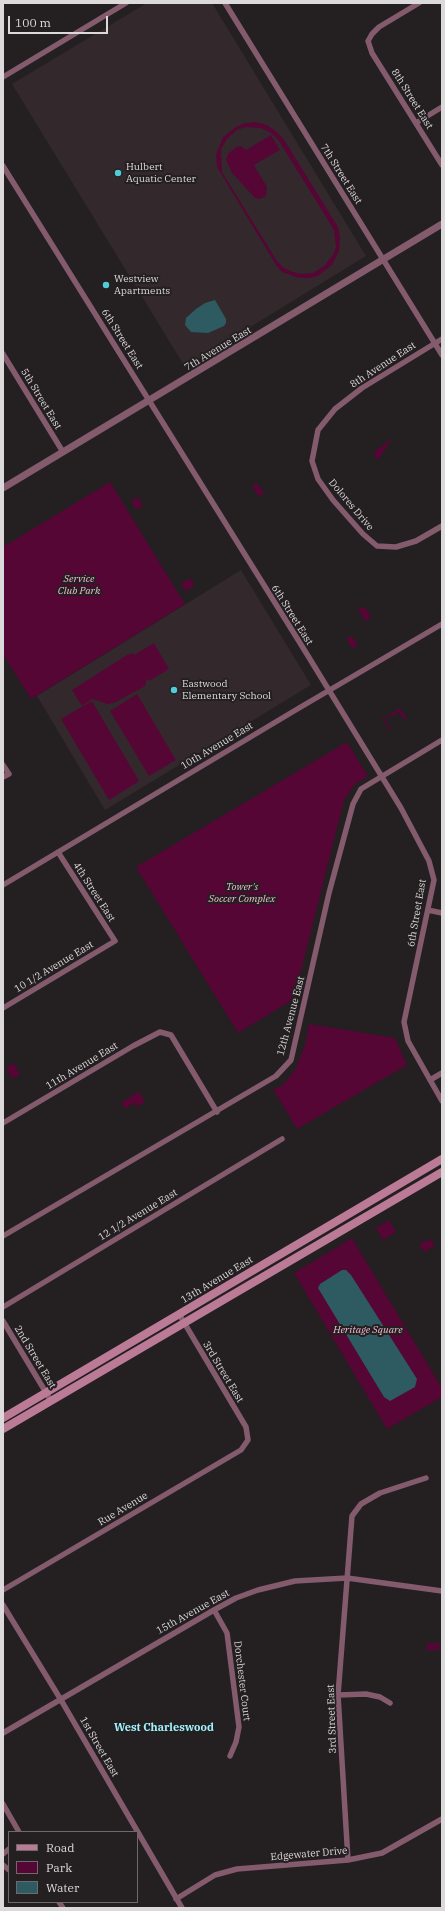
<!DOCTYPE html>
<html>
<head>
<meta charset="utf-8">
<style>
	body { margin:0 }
	#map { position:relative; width:445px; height:1911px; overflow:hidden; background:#241f21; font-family:"IBM Plex Serif",serif }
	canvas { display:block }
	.frame { position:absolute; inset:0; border:4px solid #dcd9da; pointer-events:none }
	.legend { position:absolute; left:8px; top:1831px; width:130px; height:72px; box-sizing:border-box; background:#241f21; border:1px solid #6e696b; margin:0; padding:5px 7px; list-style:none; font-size:12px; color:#dcd9da }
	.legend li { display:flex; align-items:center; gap:8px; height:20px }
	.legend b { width:20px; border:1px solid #6e696b }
	.scale { position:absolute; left:8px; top:16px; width:100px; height:18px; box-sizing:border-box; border:2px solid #dcd9da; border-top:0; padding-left:5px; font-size:12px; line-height:14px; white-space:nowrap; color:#dcd9da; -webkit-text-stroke:3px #241f21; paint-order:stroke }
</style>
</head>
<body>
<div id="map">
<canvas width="445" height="1911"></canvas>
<div class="frame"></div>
<ul class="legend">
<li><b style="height:5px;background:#bb7b97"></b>Road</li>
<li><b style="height:11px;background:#550634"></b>Park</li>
<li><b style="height:11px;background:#2d5b61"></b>Water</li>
</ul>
<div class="scale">100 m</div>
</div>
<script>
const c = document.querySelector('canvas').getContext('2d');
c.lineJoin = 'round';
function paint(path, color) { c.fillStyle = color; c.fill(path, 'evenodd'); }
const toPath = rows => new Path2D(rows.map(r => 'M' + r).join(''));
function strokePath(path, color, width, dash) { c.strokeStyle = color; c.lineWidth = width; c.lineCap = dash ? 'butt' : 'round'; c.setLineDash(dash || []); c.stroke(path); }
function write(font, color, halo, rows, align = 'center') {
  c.font = font + ' "IBM Plex Serif",serif'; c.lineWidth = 4; c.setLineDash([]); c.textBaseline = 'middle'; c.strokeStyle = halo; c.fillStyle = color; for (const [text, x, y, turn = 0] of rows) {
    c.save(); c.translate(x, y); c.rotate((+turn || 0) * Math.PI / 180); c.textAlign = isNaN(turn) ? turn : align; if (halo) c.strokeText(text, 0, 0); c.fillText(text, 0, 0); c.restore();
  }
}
paint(toPath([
	[147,3,212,3,366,256,185,367,12,84],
	[241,570,311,685,105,810,37,696]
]), '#33292d');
paint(toPath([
	[255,122,267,125,277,132,283,138,338,227,340,238,339,251,332,265,318,276,310,278,299,278,282,272,276,265,217,167,216,155,223,137,236,127,245,123],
	[246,127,260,128,270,132,279,141,334,230,336,247,333,255,324,266,313,273,302,274,293,272,284,268,277,261,222,172,221,149,227,139,237,130],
	[271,135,280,150,254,165,267,187,266,196,260,199,255,198,232,173,226,160,228,154,236,147,241,146,246,150],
	[391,439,391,440,378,460,374,455,375,451],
	[110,482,185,604,31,699,3,654,3,547],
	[257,483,264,493,259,497,252,486],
	[138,497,143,506,136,510,131,501],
	[190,578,195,586,185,591,181,584],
	[365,607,371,617,365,621,358,609],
	[352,636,358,645,352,648,346,639],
	[154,643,169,669,149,681,147,678,145,686,114,703,108,704,92,699,82,706,72,690,127,655,132,653,134,655],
	[137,694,176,760,149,776,110,711],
	[92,701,139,781,109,800,61,719],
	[400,708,408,720,403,718,399,712,393,716,392,715,384,719,391,730,389,730,382,719],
	[347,742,368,776,355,784,344,800,294,999,238,1033,136,867],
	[309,1024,395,1038,407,1065,297,1129,273,1089,280,1087,288,1079,296,1068,305,1045],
	[14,1063,20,1074,12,1079,6,1068],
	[139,1091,145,1102,136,1107,133,1103,125,1109,121,1103],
	[389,1220,396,1232,383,1240,376,1228],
	[352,1238,442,1388,442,1397,387,1429,294,1273],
	[431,1239,435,1246,424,1252,419,1244,425,1240,426,1242],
	[427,1643,440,1643,439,1650,426,1650]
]), '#550634');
paint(toPath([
	[215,300,226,319,226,323,224,326,208,333,191,332,185,325,186,318,196,309,205,303],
	[342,1270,346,1270,351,1275,417,1379,415,1387,390,1401,384,1397,318,1288,320,1284]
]), '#2d5b61');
strokePath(toPath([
	[225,3,442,355],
	[419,3,379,27,372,34,368,41,372,53,442,165],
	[3,77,126,3],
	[416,123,442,107],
	[3,166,305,651,401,808,429,861,434,880,404,1022,408,1041,442,1101],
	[442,339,362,388,335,409,318,430,312,461,318,479,333,500,363,534,377,546,396,547,416,541,442,526],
	[3,354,63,452],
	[3,765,9,774,3,777],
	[3,885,294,711,442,624],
	[428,910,442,913],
	[3,1008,115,941,58,852],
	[430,1080,442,1073],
	[3,1123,133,1046,160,1032,171,1035,217,1112],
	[3,1236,276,1076,291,1060,329,893,353,804,361,789,442,740],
	[3,1307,282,1139],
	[3,1321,51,1401],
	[3,1590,241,1450,248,1440,246,1427,179,1314],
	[3,1605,61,1700,182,1908],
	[214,1610,227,1633,239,1727,236,1742,230,1756],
	[338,1695,366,1694,380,1697,390,1703],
	[3,1733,214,1610,236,1598,258,1590,295,1581,347,1578,442,1591],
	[3,1804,19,1832],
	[3,1854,9,1849],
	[348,1860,338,1695,352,1516,361,1504,380,1493,426,1478],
	[3,1865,9,1870],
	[176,1899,215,1875,237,1869,348,1860,382,1853,442,1819],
	[59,1902,63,1908]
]), '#835b6c', 5.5);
strokePath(toPath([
	[3,488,442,224]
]), '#835b6c', 7);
strokePath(toPath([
	[3,1418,442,1159],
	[3,1429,442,1172]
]), '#bb7b97', 8);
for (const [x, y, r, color] of [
	[118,173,4,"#52cbd9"],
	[106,285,4,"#52cbd9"],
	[174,690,4,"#52cbd9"]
]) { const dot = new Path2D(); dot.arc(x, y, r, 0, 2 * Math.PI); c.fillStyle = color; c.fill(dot); strokePath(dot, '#241f21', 1.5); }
write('10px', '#dcd9da', '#241f21', [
	["8th Street East",412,99,58],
	["7th Street East",341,174,58],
	["6th Street East",122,339,58],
	["7th Avenue East",218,349,-31],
	["8th Avenue East",383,365,-33],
	["5th Street East",41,399,59],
	["Dolores Drive",351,505,50],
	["6th Street East",292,615,58],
	["10th Avenue East",217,746,-31],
	["4th Street East",94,892,57],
	["6th Street East",417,913,-80],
	["10 1/2 Avenue East",54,967,-31],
	["12th Avenue East",291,1016,-75],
	["11th Avenue East",82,1066,-31],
	["12 1/2 Avenue East",138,1215,-31],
	["13th Avenue East",217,1280,-31],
	["2nd Street East",35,1357,59],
	["3rd Street East",223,1372,59],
	["Rue Avenue",123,1509,-31],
	["15th Avenue East",193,1612,-29],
	["Dorchester Court",242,1681,83],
	["3rd Street East",332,1719,-92],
	["1st Street East",99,1747,60],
	["Edgewater Drive",309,1854,-5]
]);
write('10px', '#dcd9da', '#241f21', [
	["Hulbert",126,167],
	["Aquatic Center",126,179],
	["Westview",114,279],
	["Apartments",114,291],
	["Eastwood",182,684],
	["Elementary School",182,696]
], 'left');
write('italic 10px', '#f0bed3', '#241f21', [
	["Service",79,579],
	["Club Park",79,591],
	["Tower's",242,887],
	["Soccer Complex",242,899],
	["Heritage Square",368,1330]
]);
write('bold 11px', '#a0f1fb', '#241f21', [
	["West Charleswood",164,1728]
]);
</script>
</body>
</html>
